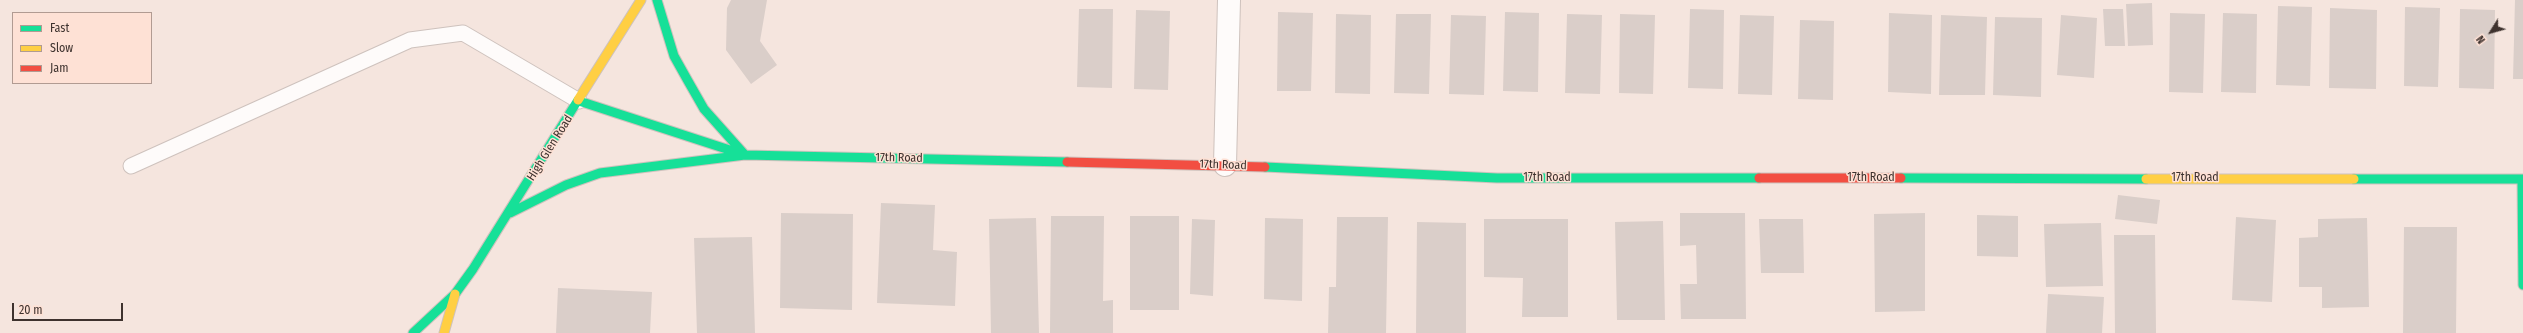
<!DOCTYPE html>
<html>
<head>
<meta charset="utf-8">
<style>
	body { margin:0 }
	#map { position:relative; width:2523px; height:333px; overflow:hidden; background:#f5e5de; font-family:"Fira Sans Condensed",sans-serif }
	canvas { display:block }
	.legend { position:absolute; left:12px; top:12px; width:140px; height:72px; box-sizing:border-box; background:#fee1d5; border:1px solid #b19b92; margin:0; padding:5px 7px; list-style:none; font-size:12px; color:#3e322e }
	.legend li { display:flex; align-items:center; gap:8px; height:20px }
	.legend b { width:20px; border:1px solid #b19b92 }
	.north { position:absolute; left:2471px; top:12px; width:40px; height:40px; -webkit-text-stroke:3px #fee1d5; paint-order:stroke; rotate:233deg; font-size:11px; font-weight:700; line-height:16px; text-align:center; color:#3e322e }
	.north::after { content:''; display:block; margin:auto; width:14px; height:18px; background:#3e322e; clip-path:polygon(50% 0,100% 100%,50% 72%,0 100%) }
	.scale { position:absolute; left:12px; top:303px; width:111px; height:18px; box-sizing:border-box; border:2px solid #3e322e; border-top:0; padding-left:5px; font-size:12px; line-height:14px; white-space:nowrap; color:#3e322e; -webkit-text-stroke:3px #fee1d5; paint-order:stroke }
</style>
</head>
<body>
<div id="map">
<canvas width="2523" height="333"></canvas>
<ul class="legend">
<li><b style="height:5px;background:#16e098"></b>Fast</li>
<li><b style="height:5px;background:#ffcf43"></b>Slow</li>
<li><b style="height:5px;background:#f24e42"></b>Jam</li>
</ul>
<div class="north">N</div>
<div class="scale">20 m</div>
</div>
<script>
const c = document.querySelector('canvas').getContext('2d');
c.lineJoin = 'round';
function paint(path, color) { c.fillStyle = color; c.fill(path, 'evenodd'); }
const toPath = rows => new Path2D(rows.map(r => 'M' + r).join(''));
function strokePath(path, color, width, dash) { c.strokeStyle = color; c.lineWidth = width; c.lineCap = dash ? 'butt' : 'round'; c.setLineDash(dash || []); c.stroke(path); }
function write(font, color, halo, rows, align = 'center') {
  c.font = font + ' "Fira Sans Condensed",sans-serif'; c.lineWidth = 3; c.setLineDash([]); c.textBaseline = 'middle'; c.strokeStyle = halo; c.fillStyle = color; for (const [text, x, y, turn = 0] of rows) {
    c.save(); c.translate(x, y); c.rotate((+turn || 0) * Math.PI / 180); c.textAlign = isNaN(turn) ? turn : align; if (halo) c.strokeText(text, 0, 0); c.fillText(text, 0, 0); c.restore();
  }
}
paint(toPath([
	[731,0,767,0,760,41,777,65,751,84,726,50,727,8],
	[2515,0,2523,0,2523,79,2513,79],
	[2152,3,2153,45,2128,46,2126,4],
	[2278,6,2312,7,2310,86,2276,85],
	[2405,7,2440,8,2438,87,2404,86],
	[2330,8,2377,10,2376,89,2329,88],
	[1079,9,1113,9,1112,88,1077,87],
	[1690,9,1724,10,1723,89,1688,88],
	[2103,9,2123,9,2125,46,2105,46],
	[2460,9,2495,10,2494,89,2459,88],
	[1136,10,1170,11,1168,90,1134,89],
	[1278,12,1313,13,1311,91,1277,91],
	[1505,12,1539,13,1538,92,1503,91],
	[1889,13,1932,15,1931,94,1888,92],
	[2170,13,2205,14,2203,93,2169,92],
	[2223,13,2257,14,2256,93,2221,92],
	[1336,14,1371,15,1370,94,1335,93],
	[1396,14,1431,14,1429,94,1394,93],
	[1567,14,1602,15,1600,94,1565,93],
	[1620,14,1655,15,1653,94,1619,93],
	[1451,15,1486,16,1484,95,1449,94],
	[1740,15,1774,16,1772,95,1738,94],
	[1941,15,1987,17,1985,95,1939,95],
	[2061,15,2097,18,2094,78,2057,75],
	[1995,17,2042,18,2041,97,1993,95],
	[1800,20,1834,21,1833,100,1798,99],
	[2118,195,2160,200,2157,224,2115,219],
	[881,203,935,205,933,250,957,252,955,306,877,303],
	[781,213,853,214,852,310,780,308],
	[1680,213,1745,213,1746,319,1681,319,1680,284,1697,284,1696,245,1680,246],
	[1925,213,1925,311,1875,312,1874,214],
	[1977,215,2018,216,2018,257,1977,256],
	[1051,216,1104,216,1103,301,1113,300,1113,333,1050,333],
	[1130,216,1179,216,1179,310,1130,310],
	[1337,217,1388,217,1386,333,1328,333,1329,287,1336,287],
	[2236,217,2276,220,2272,302,2232,300],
	[1036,218,1039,333,991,333,989,219],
	[1265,218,1303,219,1302,301,1264,299],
	[2367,218,2369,307,2322,308,2322,287,2299,287,2299,238,2318,237,2318,219],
	[1192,219,1215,220,1213,296,1190,294],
	[1484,219,1568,219,1568,317,1522,317,1523,278,1484,277],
	[1759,219,1803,219,1804,273,1761,273],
	[1663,221,1665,320,1617,320,1615,222],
	[1417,222,1466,223,1466,333,1416,333],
	[2101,223,2103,286,2046,287,2044,224],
	[2404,227,2457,227,2456,333,2403,333],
	[2114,235,2155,235,2156,333,2115,333],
	[752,237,755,333,697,333,694,238],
	[558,288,652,292,650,333,556,333],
	[2048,294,2104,297,2102,333,2046,333]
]), '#dacec9');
const lane = toPath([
	[131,166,410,40,463,33,579,101]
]);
const street = toPath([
	[1225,165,1229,0]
]);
const fast = toPath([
	[657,0,674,56,688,81,704,109,745,155],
	[579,101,745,155,1067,162],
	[1265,167,1497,178,1759,178],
	[1901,178,2146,179],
	[2354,179,2523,179],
	[2522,179,2523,285],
	[510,213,566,185,600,173,745,155],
	[413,333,455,294,473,269,578,100]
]);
const slow = toPath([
	[578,100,641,0],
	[2146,179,2354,179],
	[444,333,455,294]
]);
const jam = toPath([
	[1067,162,1265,167],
	[1759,178,1901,178]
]);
strokePath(lane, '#cec2bd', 17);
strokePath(street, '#cec2bd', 24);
strokePath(fast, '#cec2bd', 11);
strokePath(slow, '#cec2bd', 11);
strokePath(jam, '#cec2bd', 11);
strokePath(lane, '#fefbfa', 15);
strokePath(street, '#fefbfa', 22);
strokePath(fast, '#16e098', 9);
strokePath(slow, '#ffcf43', 9);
strokePath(jam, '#f24e42', 9);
write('12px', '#3e322e', '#fee1d5', [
	["High Glen Road",550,148,-58],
	["17th Road",899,158,1],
	["17th Road",1223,165,2],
	["17th Road",1547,178],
	["17th Road",1871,178],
	["17th Road",2195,178]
]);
</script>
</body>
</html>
